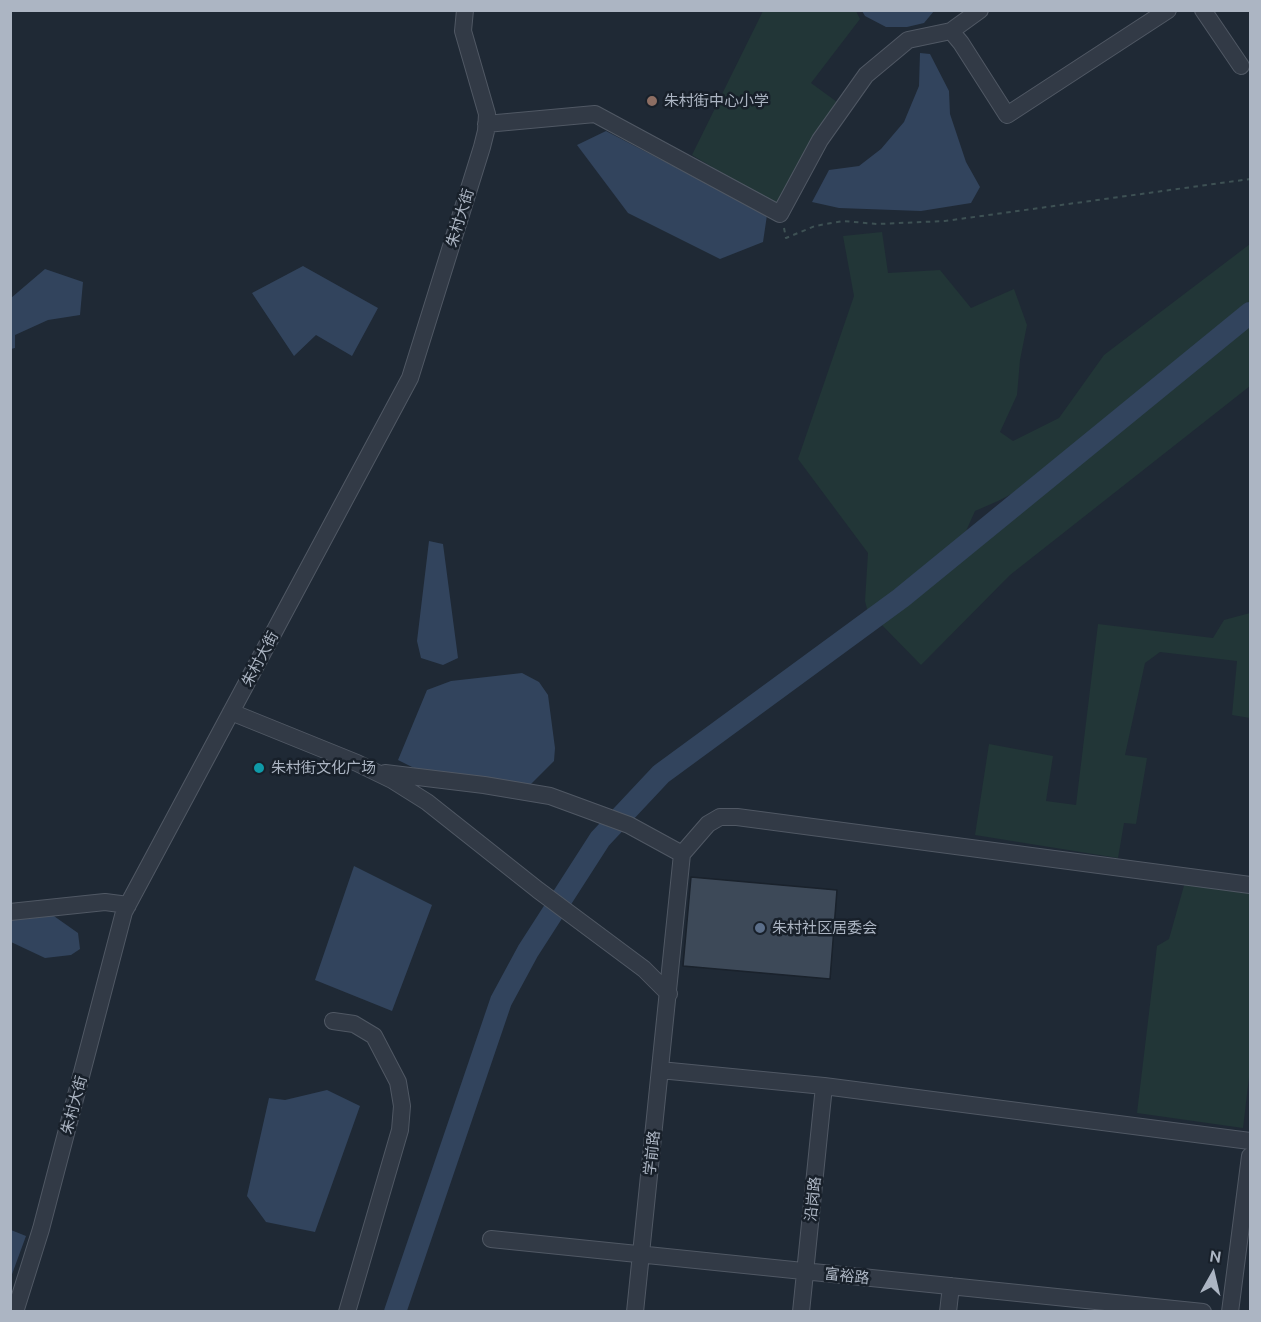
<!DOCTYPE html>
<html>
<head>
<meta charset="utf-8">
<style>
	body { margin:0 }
	#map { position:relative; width:1261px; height:1322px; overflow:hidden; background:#1f2935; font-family:Ubuntu,sans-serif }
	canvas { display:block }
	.frame { position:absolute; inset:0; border:12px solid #acb5c3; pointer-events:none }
	.north { position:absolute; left:1183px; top:1244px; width:60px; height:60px; -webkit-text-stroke:4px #18202a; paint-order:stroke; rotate:8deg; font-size:16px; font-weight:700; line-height:24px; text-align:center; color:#acb5c3 }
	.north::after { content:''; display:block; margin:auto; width:21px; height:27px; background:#acb5c3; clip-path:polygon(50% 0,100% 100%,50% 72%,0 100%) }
</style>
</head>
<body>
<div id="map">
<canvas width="1261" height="1322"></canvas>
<div class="frame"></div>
<div class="north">N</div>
</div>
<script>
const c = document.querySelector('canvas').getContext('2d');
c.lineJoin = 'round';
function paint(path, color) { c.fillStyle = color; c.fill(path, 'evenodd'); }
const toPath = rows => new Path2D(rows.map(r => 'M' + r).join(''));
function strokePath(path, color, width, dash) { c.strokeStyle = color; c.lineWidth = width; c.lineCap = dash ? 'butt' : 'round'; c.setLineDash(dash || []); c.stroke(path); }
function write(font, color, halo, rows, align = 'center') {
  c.font = font + ' Ubuntu,"Noto Sans SC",sans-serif'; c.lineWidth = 5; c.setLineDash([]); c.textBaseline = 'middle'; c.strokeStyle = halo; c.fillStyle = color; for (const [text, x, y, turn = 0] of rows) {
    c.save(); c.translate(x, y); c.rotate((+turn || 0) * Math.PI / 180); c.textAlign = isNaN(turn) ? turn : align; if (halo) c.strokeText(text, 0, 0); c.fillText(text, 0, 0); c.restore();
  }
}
paint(toPath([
	[763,11,856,11,860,19,811,83,837,102,793,173,785,193,779,202,770,202,692,155],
	[882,232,888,273,940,270,971,308,1014,289,1027,325,1020,360,1017,395,1000,432,1013,441,1059,418,1104,355,1250,244,1250,304,1027,486,998,501,975,511,962,540,869,617,865,601,868,553,798,459,854,296,843,236],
	[1250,322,1250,386,1010,575,921,665,879,622],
	[1250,613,1250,718,1232,715,1237,661,1160,652,1145,663,1125,755,1147,758,1136,824,1124,823,1118,858,975,835,989,744,1053,756,1046,801,1076,805,1098,624,1213,638,1224,620],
	[1185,882,1250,891,1250,1069,1243,1128,1137,1113,1157,946,1169,939]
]), '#223637');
paint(toPath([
	[862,11,934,11,924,23,907,27,886,27,865,16],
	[920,53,930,54,949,91,950,114,966,162,980,187,971,203,921,211,839,208,812,202,829,170,859,166,881,149,904,122,919,86],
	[606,131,767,215,763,242,720,259,628,213,577,145],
	[303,266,378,308,352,356,316,335,294,356,252,293],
	[45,269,83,282,80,315,48,320,15,335,15,348,11,349,11,298],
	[429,541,443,544,458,658,443,665,421,658,417,641],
	[522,673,539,682,548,695,555,748,554,761,527,788,418,770,398,760,427,690,451,681],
	[354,866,432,905,392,1011,315,980],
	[51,914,78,933,80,949,71,955,45,958,11,942,11,919],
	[327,1090,360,1106,315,1232,266,1222,247,1196,269,1098,285,1100],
	[11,1230,26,1236,11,1277,10,1230]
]), '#32445d');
strokePath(toPath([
	[395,1312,501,1001,528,951,600,839,661,774,901,598,1250,313]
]), '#32445d', 22);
const building = toPath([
	[691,877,837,890,830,979,683,966,691,877]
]);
paint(building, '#3d4958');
strokePath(building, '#1a222c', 1.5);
const minor = toPath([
	[1203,10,1241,66],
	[951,31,961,43,1007,115,1168,10],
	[486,124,595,114,780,214,820,140,866,75,908,40,951,31,980,10],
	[231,712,357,763,392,780,427,802,538,890,644,969,669,994],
	[385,773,484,785,550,796,629,825,682,854],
	[10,912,105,902,128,905],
	[333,1021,354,1024,374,1036,398,1082,402,1106,400,1130,347,1312],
	[660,1070,824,1086,1250,1141],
	[491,1239,1203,1312],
	[15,1312,41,1229,124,912,410,378,482,147,486,131,487,114,463,31,465,10],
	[635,1312,682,854,708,824,720,817,737,817,1250,885],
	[801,1312,824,1086],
	[948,1312,951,1286],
	[1230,1312,1250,1156]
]);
strokePath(minor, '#505864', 18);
strokePath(toPath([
	[784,228,786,238,815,226,843,221,877,224,945,221,1250,179]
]), '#3e5154', 2, [4.5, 4.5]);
strokePath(minor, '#323a46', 16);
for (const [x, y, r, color] of [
	[652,101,6,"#8d6e63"],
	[259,768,6,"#0f9aa8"],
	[760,928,6,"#5c6f8a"]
]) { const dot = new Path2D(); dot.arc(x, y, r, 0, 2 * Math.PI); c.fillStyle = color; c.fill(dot); strokePath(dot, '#18202a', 2); }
write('15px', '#acb5c3', '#18202a', [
	["朱村街中心小学",664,101],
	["朱村街文化广场",271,768],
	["朱村社区居委会",772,928]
], 'left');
write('15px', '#acb5c3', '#18202a', [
	["朱村大街",460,218,-73],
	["朱村大街",260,659,-62],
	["朱村大街",74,1105,-75],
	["学前路",652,1153,-84],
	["沿岗路",813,1199,-84],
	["富裕路",847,1276,6]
]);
</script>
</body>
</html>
